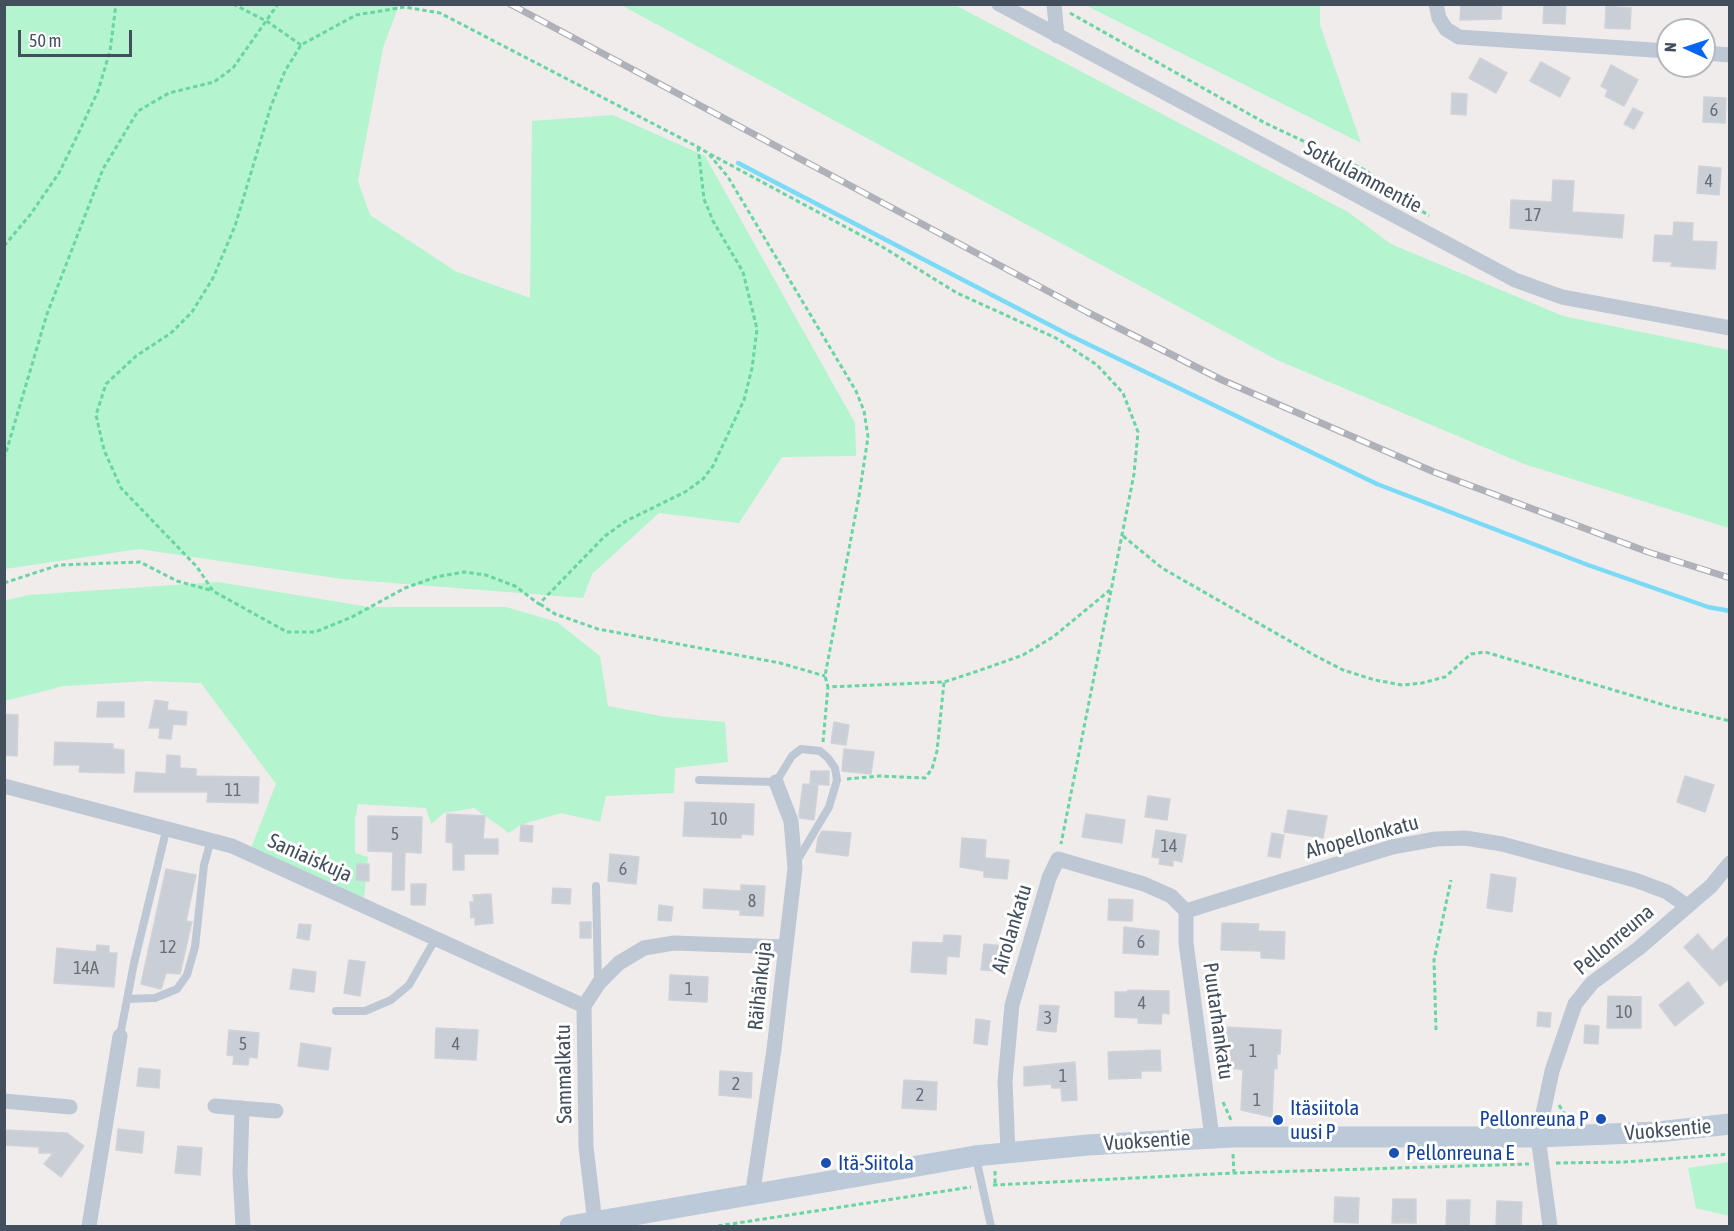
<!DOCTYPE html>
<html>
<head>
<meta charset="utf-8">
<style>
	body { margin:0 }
	#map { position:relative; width:1734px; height:1231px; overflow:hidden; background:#f0ecec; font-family:"Asap Condensed",sans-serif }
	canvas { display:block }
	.frame { position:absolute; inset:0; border:6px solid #434f5c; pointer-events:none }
	.north { position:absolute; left:1656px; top:18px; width:60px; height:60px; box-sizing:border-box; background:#fff; border:2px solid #b4b9be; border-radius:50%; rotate:273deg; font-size:16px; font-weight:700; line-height:24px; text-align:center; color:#434f5c }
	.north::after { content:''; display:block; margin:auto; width:21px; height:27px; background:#0466f2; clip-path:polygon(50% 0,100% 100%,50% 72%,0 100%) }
	.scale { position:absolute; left:18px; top:30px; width:114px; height:27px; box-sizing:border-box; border:3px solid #434f5c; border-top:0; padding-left:8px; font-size:18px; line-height:21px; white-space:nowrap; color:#434f5c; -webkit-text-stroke:4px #fff; paint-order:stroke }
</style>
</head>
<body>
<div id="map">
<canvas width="1734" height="1231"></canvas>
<div class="frame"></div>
<div class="north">N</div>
<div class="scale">50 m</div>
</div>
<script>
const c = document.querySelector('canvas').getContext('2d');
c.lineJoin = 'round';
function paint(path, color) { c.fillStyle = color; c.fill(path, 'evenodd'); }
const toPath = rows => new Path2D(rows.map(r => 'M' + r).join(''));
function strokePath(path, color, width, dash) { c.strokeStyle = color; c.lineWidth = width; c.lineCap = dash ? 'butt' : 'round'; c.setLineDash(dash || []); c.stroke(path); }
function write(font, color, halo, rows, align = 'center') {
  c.font = font + ' "Asap Condensed",sans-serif'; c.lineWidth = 6; c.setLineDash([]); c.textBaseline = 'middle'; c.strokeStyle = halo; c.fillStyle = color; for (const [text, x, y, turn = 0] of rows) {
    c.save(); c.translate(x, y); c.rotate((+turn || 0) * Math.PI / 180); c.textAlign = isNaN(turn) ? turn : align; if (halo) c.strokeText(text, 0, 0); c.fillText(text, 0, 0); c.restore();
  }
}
paint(toPath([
	[4,5,399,5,383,48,358,181,370,215,455,271,530,298,532,121,613,115,705,156,855,423,856,456,782,457,739,523,659,513,592,574,583,598,342,579,139,549,5,569],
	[621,5,955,5,1348,212,1391,244,1563,316,1729,350,1729,528,1524,464,1277,360],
	[1085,5,1320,5,1320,25,1361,143],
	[218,582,369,607,506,607,557,622,600,656,608,706,666,717,725,722,728,762,675,768,674,793,606,796,600,822,561,813,520,825,509,833,474,808,444,813,431,824,426,808,358,804,355,819,355,853,368,857,364,898,251,848,276,784,201,683,147,681,64,686,5,701,4,601,28,595],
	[1729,1162,1730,1162,1729,1219,1729,1216,1696,1208,1688,1168]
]), '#b4f4ce');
strokePath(toPath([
	[738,163,1069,335,1377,484,1588,565,1708,607,1730,611]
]), '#7bdaf6', 4.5);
const building = toPath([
	[1461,4,1502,4,1501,19,1460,20,1461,4],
	[1566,4,1565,24,1543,23,1544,6,1566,4],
	[1606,6,1631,8,1630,29,1605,28,1606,6],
	[1480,58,1507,73,1496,93,1469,78,1480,58],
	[1541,62,1570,78,1560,97,1530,81,1541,62],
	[1611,65,1638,80,1624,106,1605,96,1608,90,1601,86,1611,65],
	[1452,93,1467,94,1466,115,1451,114,1452,93],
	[1704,97,1726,98,1725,123,1703,122,1704,97],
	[1633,108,1643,113,1634,129,1624,124,1633,108],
	[1699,166,1721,168,1719,195,1697,193,1699,166],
	[1553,180,1574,181,1572,212,1624,215,1622,238,1510,228,1511,200,1552,202,1553,180],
	[1674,222,1693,223,1692,241,1717,242,1715,269,1671,266,1672,262,1653,261,1655,235,1673,236,1674,222],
	[155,700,168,702,167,710,187,712,186,725,173,724,171,739,159,738,160,728,149,728,155,700],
	[98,702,124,702,124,717,97,717,98,702],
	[4,714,18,715,17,756,4,755,4,714],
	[834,722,849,725,846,745,831,743,834,722],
	[55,742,113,744,113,749,124,750,124,773,79,772,80,765,54,765,55,742],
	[844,749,874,752,871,774,842,771,844,749],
	[167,755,180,756,180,768,196,769,196,776,259,777,258,803,207,802,208,792,134,792,136,772,166,774,167,755],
	[811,771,829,771,829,785,810,784,811,771],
	[1685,776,1714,785,1705,812,1677,802,1685,776],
	[803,784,818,785,814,820,800,818,799,815,803,784],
	[1148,796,1170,799,1167,820,1145,817,1148,796],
	[685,802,754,804,753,835,741,834,741,838,683,836,685,802],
	[1288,810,1327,816,1323,838,1284,832,1288,810],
	[447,814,485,816,483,839,498,839,498,854,464,854,464,870,453,870,453,843,446,842,447,814],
	[1086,814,1125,820,1122,843,1082,837,1086,814],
	[368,816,422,817,421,853,405,852,404,890,392,890,393,852,368,851,368,816],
	[521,825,533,826,532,842,520,841,521,825],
	[1156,830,1186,835,1182,862,1173,860,1173,866,1159,864,1160,858,1152,857,1156,830],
	[822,831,851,833,848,856,816,852,818,838,822,831],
	[1272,833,1284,835,1280,858,1268,856,1272,833],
	[962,838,986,840,985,858,1009,860,1007,879,984,877,984,871,960,867,962,838],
	[610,854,639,857,636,884,608,881,610,854],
	[357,864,369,864,369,881,356,880,357,864],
	[166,869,196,875,186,921,192,922,191,925,180,974,166,973,161,989,141,984,166,869],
	[1491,874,1516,878,1512,912,1487,908,1491,874],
	[411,884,426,884,425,905,411,905,411,884],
	[741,885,765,886,763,916,740,915,740,910,703,908,704,889,741,891,741,885],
	[553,888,571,889,570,904,552,903,553,888],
	[491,894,493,923,475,925,475,917,471,918,470,902,474,902,473,895,491,894],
	[1109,899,1133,900,1132,921,1108,920,1109,899],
	[659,905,673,907,671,921,658,920,659,905],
	[580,922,591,922,591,938,580,938,580,922],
	[1222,923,1259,924,1258,931,1285,932,1284,959,1261,958,1261,951,1221,950,1222,923],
	[299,924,311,925,309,940,297,938,299,924],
	[1124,927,1159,931,1158,955,1123,953,1124,927],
	[1698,934,1712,951,1730,935,1730,978,1720,986,1684,947,1698,934],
	[944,935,961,936,959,957,947,956,946,974,911,972,913,942,943,943,944,935],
	[984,944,1005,946,1002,971,981,970,984,944],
	[97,945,109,946,109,953,117,953,114,987,54,983,57,948,96,952,97,945],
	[349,960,365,962,360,996,344,993,349,960],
	[293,969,316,972,314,992,290,989,293,969],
	[670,975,708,977,707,1002,669,1000,670,975],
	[1688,982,1704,1003,1675,1026,1659,1005,1688,982],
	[1128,990,1169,991,1169,1014,1162,1013,1161,1024,1138,1023,1138,1018,1115,1017,1115,992,1127,992,1128,990],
	[1608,996,1641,997,1641,1028,1607,1028,1608,996],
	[1040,1005,1059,1006,1056,1032,1037,1030,1040,1005],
	[1538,1012,1551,1013,1550,1027,1537,1026,1538,1012],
	[976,1019,990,1021,987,1045,974,1043,976,1019],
	[1585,1025,1599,1026,1598,1044,1584,1043,1585,1025],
	[1225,1027,1281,1030,1280,1054,1277,1054,1277,1069,1274,1068,1272,1117,1241,1110,1243,1070,1226,1067,1225,1027],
	[436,1028,478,1030,476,1060,435,1058,436,1028],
	[229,1030,259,1033,257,1058,249,1057,248,1065,233,1064,234,1056,227,1055,229,1030],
	[301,1043,331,1048,328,1070,298,1066,301,1043],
	[1160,1050,1161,1071,1141,1071,1141,1078,1109,1079,1108,1052,1160,1050],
	[1075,1062,1077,1100,1062,1101,1061,1088,1052,1088,1051,1084,1024,1086,1024,1067,1075,1062],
	[139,1068,160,1070,159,1088,137,1086,139,1068],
	[720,1071,752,1073,751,1098,719,1095,720,1071],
	[904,1080,937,1082,936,1110,902,1108,904,1080],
	[118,1129,144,1132,142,1153,116,1150,118,1129],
	[4,1130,67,1133,84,1146,61,1177,44,1164,53,1153,39,1153,39,1147,4,1145,4,1130],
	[178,1146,202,1148,200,1175,175,1173,178,1146],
	[1335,1197,1359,1198,1358,1223,1334,1222,1335,1197],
	[1393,1199,1416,1199,1416,1223,1392,1223,1393,1199],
	[1447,1200,1470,1200,1469,1227,1446,1227,1447,1200],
	[1497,1201,1522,1202,1521,1227,1496,1227,1497,1201]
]);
paint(building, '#caced5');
strokePath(building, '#cfd2d9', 1.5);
strokePath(toPath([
	[233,4,268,22,301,45],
	[1070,13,1265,123,1365,170,1429,216],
	[698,147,704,199,713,221,743,272,757,329,752,368,744,400,713,466,703,479,685,492,626,521,605,536,539,604,515,586,486,575,464,572,436,577,405,588,352,617,315,632,287,632,213,591,197,567,121,488,104,450,96,415,106,384,136,356,171,333,192,312,213,278,235,226,271,106,285,71,301,45,356,15,405,7,440,13,698,147,708,153,728,177,856,391,864,411,868,437,859,496,825,676,828,687,944,682,978,671,1023,655,1053,637,1110,590],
	[710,154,881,246,957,293,1056,338,1097,365,1123,393,1138,432,1134,474,1061,844],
	[4,246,30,215,59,173,80,130,98,91,110,51,116,4],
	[4,459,47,314,103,169,138,111,169,93,214,82,233,68,278,4],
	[1123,536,1162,568,1314,655,1343,670,1375,680,1402,685,1422,683,1445,677,1471,654,1485,652,1671,707,1730,721],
	[4,583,59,565,140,562,177,581,210,590],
	[540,604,555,614,598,629,780,663,825,676],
	[823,742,828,687],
	[847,779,879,776,925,778,932,769,937,751,944,682],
	[1436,1030,1434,960,1451,880],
	[1223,1102,1231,1120],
	[1559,1105,1568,1120],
	[1233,1154,1234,1173],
	[1556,1163,1625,1162,1730,1154],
	[995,1171,995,1184],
	[993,1185,1234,1173,1529,1164],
	[718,1226,971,1187]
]), '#68d5a2', 3, [4.5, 3]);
strokePath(toPath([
	[699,780,776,782,792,756,801,749,820,751,828,758,835,768,837,780,829,807,797,861],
	[596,886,598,982],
	[127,999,155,998,177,989,187,975,195,947,204,865,211,840],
	[336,1011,365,1011,391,1000,409,985,436,938],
	[120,1036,134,963,167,827],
	[976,1158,991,1226]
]), '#bec8d4', 8);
strokePath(toPath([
	[999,4,1515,280,1562,297,1730,328],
	[1054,4,1057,36],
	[1436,4,1439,18,1446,29,1459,37,1668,51],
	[1704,53,1730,55],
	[4,786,232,846,584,1006],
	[1186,911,1392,847,1436,839,1465,838,1502,844,1635,880,1667,892,1687,906],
	[1186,911,1186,943,1212,1137],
	[4,1101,70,1107],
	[215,1106,276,1111],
	[242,1108,240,1174,243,1226],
	[1008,1152,1005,1081,1012,1005,1049,878,1058,859,1144,884,1171,896,1186,911],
	[752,1197,774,1049,795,868,791,821,776,782],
	[595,1223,586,1147,584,1006,599,983,619,963,644,948,674,943,785,947],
	[89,1226,120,1036],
	[1550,1226,1538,1137,1552,1071,1575,1004,1592,983,1639,948,1711,886,1730,863]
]), '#bec8d4', 15);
strokePath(toPath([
	[570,1226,975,1156,1088,1145,1232,1137,1538,1137,1658,1132,1730,1124]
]), '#bcc9d8', 21);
const rail = toPath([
	[510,4,1087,312,1222,380,1434,472,1648,552,1730,578]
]);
strokePath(rail, '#aeb1b8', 7);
strokePath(rail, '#fff', 4.5, [14]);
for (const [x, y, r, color] of [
	[1601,1119,6,"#1a4fb4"],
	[1278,1120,6,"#1a4fb4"],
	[1394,1153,6,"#1a4fb4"],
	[826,1163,6,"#1a4fb4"]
]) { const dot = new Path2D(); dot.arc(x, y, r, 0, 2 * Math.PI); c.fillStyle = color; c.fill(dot); strokePath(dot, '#fff', 2); }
write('18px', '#656f7a', null, [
	["6",1714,110],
	["4",1709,181],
	["17",1533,215],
	["11",233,790],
	["10",719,819],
	["5",395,834],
	["14",1169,846],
	["6",623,869],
	["8",752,901],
	["6",1141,942],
	["12",168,947],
	["14A",86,968],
	["1",689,989],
	["4",1142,1003],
	["10",1624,1012],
	["3",1048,1018],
	["5",243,1044],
	["4",456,1044],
	["1",1253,1051],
	["1",1063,1076],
	["2",736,1084],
	["2",920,1095],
	["1",1257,1100]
]);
write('21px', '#434f5c', '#fff', [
	["Sotkulammentie",1363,177,28],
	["Ahopellonkatu",1362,837,-15],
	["Saniaiskuja",310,858,24],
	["Airolankatu",1012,929,-73],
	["Pellonreuna",1614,940,-40],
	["Räihänkuja",760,986,-84],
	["Puutarhankatu",1218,1021,82],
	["Sammalkatu",564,1074,-91],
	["Vuoksentie",1668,1130,-5],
	["Vuoksentie",1147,1141,-4]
]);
write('21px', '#164399', '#fff', [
	["Itäsiitola",1290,1108],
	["uusi P",1290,1132],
	["Pellonreuna P",1589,1119,"right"],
	["Pellonreuna E",1406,1153],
	["Itä-Siitola",838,1163]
], 'left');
</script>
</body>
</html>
